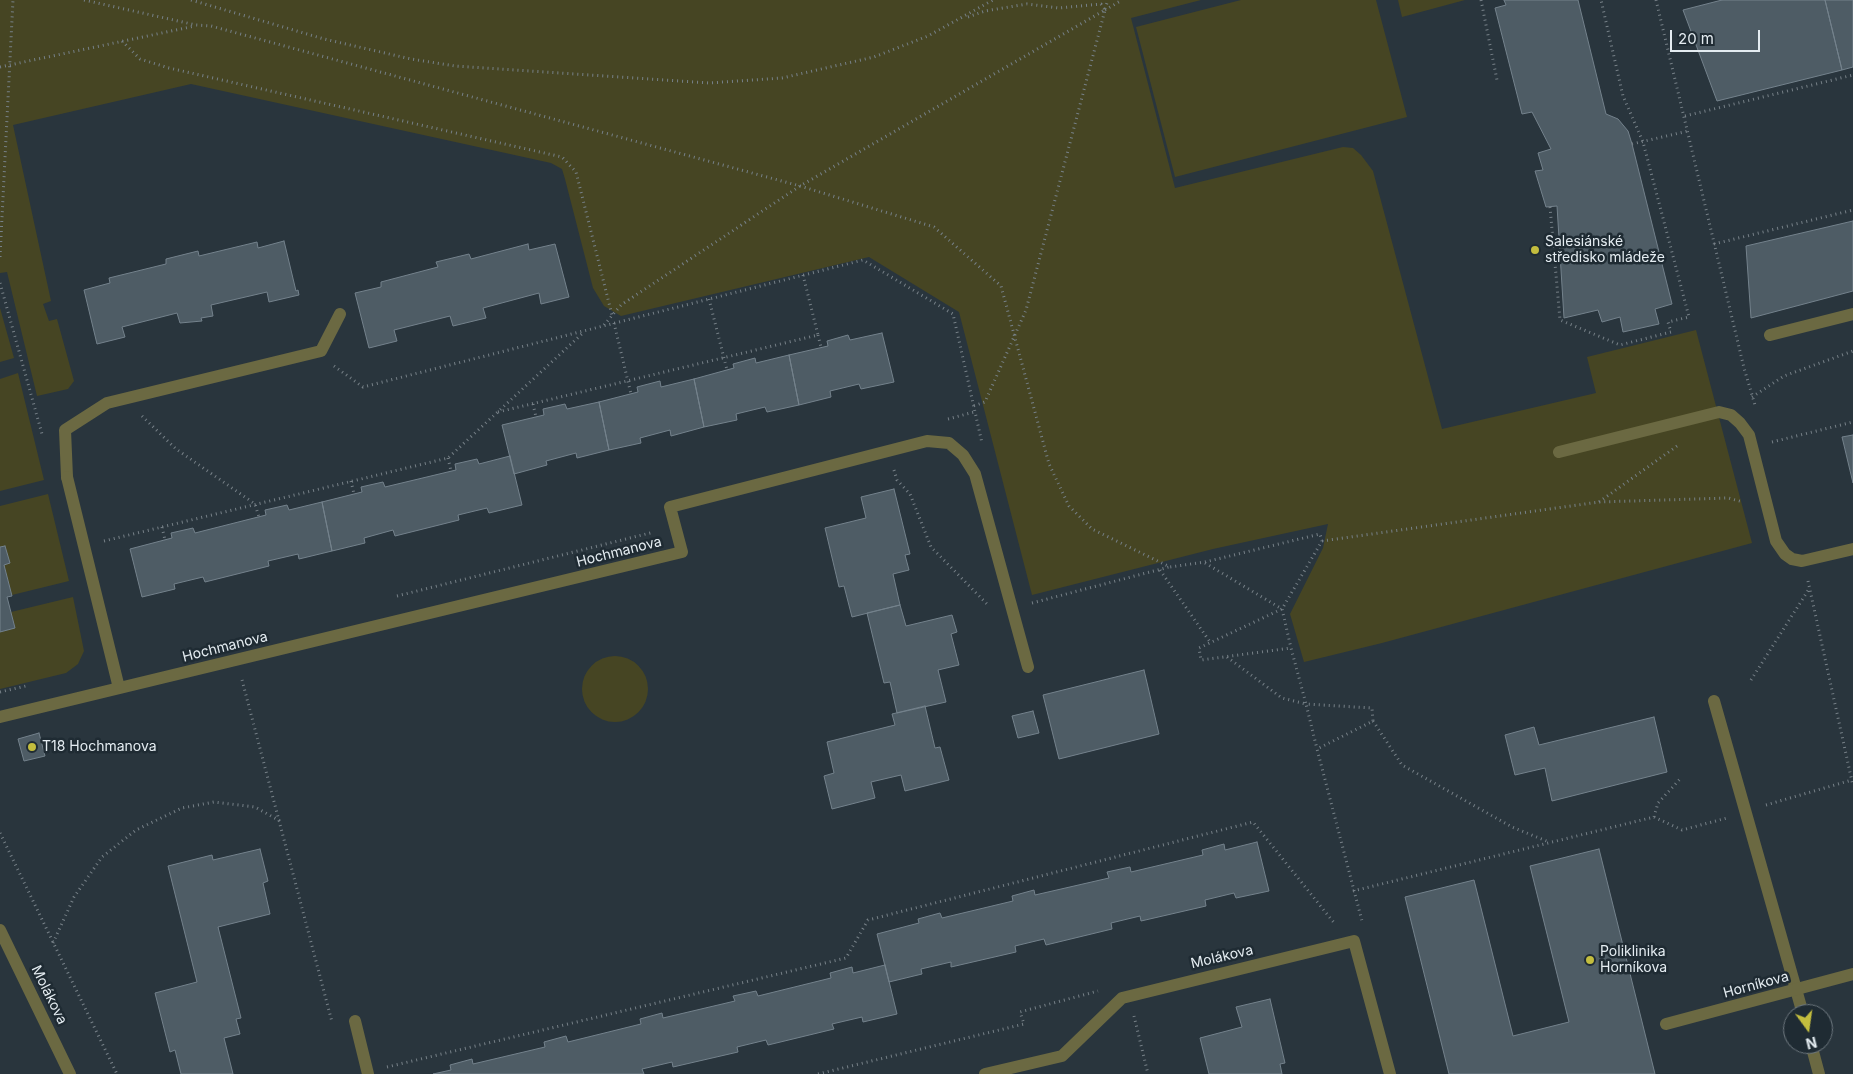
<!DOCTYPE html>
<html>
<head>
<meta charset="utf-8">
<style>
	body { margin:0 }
	#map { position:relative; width:1853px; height:1074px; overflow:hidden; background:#29353d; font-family:Inter,sans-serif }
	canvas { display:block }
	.north { position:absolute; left:1783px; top:1004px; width:50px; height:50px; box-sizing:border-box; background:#1f2b33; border:1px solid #6e787f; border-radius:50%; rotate:166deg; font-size:14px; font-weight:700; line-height:20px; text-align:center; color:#e4ecf1 }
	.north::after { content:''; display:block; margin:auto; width:18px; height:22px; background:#c3bd3e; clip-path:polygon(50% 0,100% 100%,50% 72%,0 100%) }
	.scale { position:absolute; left:1670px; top:30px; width:90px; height:22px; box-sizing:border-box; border:2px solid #e4ecf1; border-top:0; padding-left:6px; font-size:15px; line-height:18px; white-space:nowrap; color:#e4ecf1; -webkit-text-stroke:4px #1f2b33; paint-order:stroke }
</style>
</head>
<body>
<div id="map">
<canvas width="1853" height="1074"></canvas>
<div class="north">N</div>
<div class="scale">20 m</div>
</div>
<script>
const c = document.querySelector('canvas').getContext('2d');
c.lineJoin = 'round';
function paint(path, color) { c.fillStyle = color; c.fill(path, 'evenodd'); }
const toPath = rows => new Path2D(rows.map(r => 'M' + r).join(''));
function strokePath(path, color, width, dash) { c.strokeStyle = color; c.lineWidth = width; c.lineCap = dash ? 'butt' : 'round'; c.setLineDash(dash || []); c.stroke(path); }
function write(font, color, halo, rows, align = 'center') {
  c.font = font + ' Inter,sans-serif'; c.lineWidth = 5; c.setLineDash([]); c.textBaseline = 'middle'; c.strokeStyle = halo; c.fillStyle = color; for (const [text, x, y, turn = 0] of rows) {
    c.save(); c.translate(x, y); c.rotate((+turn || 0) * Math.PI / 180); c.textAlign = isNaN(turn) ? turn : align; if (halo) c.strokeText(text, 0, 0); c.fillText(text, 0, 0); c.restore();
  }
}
paint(toPath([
	[0,0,1201,0,1131,18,1175,188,1343,147,1353,148,1361,155,1373,171,1442,429,1596,393,1587,357,1696,330,1752,543,1382,643,1304,662,1290,614,1323,548,1328,524,1213,549,1032,595,959,312,869,257,621,316,604,306,593,288,565,179,562,169,551,163,191,84,13,125,51,301,43,304,49,321,57,319,74,381,68,389,37,396,7,272,0,273],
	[1241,0,1376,0,1407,117,1175,177,1136,27],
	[1398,0,1465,0,1402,17],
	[0,308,14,358,0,362],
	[18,373,44,480,0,491,0,379],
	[48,494,69,581,12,595,4,565,9,563,5,546,0,547,0,506],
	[73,597,84,651,78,664,66,673,0,689,0,632,15,628,11,612],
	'582 689a33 33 0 1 1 66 0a33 33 0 1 1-66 0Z'
]), '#464523');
const building = toPath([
	[1504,0,1578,0,1606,114,1618,119,1628,131,1632,144,1672,304,1655,309,1659,324,1623,332,1620,317,1602,322,1598,310,1564,318,1557,206,1546,207,1535,171,1543,170,1538,153,1551,149,1532,112,1522,114,1495,8,1506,5,1504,0],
	[1722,0,1825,0,1842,70,1717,101,1683,10,1722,0],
	[1825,0,1853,0,1853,67,1842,70,1825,0],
	[1853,221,1853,291,1751,318,1746,246,1853,221],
	[284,241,296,291,298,290,299,295,269,302,267,292,211,305,213,316,201,318,202,321,180,323,177,313,122,327,125,337,97,344,84,290,110,283,109,278,166,264,166,259,198,251,199,256,257,242,258,248,284,241],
	[528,244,529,250,555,244,569,297,541,304,539,293,483,308,486,318,453,326,450,316,394,330,397,341,369,348,355,293,381,287,381,282,438,267,436,262,469,254,471,259,528,244],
	[882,333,894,382,861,389,859,384,830,391,831,397,799,405,789,355,828,346,827,341,848,335,850,340,882,333],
	[789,355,799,405,767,412,765,407,736,414,737,420,704,427,694,379,734,368,733,364,755,358,756,363,789,355],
	[694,379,704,427,671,436,670,430,640,438,641,443,609,450,599,402,638,392,637,387,660,381,661,387,694,379],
	[599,402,609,450,577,458,576,453,546,461,547,465,514,474,502,425,544,415,543,409,565,404,567,409,599,402],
	[1853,435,1853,483,1842,437,1853,435],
	[510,456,522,505,489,513,487,508,458,515,459,520,395,536,393,530,364,538,365,543,332,551,322,502,362,492,361,487,383,482,385,487,456,470,455,464,477,459,479,464,510,456],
	[894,489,910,554,905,555,909,570,893,574,900,605,852,617,844,586,839,587,825,528,866,518,861,497,894,489],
	[322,502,332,551,299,559,298,554,268,561,269,566,205,582,203,577,174,584,175,589,142,597,130,549,172,538,171,533,193,528,195,533,266,515,265,510,287,505,289,510,322,502],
	[5,546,10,563,4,565,12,596,7,597,15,628,0,632,0,547,5,546],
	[900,605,906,626,952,615,957,632,951,634,959,665,938,670,946,702,897,713,890,682,884,683,867,613,900,605],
	[1144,670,1159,734,1059,759,1043,695,1144,670],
	[925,706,935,748,940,747,949,780,905,791,901,775,871,782,875,798,832,809,824,776,834,773,827,742,895,725,892,714,925,706],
	[1033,711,1039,733,1018,738,1012,716,1033,711],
	[1654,717,1667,772,1552,801,1545,768,1515,775,1505,735,1534,727,1539,745,1654,717],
	[39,733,45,756,24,761,18,739,39,733],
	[1257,842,1269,891,1236,898,1234,893,1205,900,1206,906,1141,921,1140,916,1111,923,1112,929,1046,945,1044,939,1015,946,1016,952,951,967,951,962,921,969,922,974,889,982,877,934,919,923,918,919,940,913,942,918,1013,901,1012,896,1034,890,1035,895,1109,878,1107,872,1130,867,1131,872,1203,855,1202,850,1224,844,1225,850,1257,842],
	[260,849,268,881,263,883,270,914,218,927,241,1018,236,1019,240,1034,224,1038,233,1074,181,1074,175,1050,170,1052,155,993,197,982,168,866,212,855,213,860,260,849],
	[1599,849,1655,1074,1449,1074,1405,897,1474,880,1513,1036,1569,1022,1530,866,1599,849],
	[885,965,897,1014,863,1022,862,1017,832,1024,834,1029,768,1045,766,1040,737,1047,738,1052,673,1067,672,1062,642,1069,644,1074,433,1074,451,1070,450,1065,472,1059,473,1064,545,1047,544,1042,566,1036,568,1042,641,1024,640,1019,662,1013,663,1018,735,1001,733,996,756,991,758,996,831,978,830,973,852,967,853,973,885,965],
	[1270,999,1285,1063,1280,1064,1282,1074,1209,1074,1200,1038,1242,1027,1236,1007,1270,999]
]);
paint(building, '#4e5c65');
strokePath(building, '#74828c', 1);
strokePath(toPath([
	[84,0,196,25,211,26,800,186,934,227,1001,286,1049,464,1069,506,1092,529,1170,567,1205,562,1320,534,1322,541,1282,609,1199,648,1201,660,1291,648,1306,704,1372,708,1373,721,1317,749,1362,921],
	[191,0,324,39,411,59,455,66,709,83,782,78,874,57,928,36,993,0],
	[1481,0,1497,80],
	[1656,0,1744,368,1755,405],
	[1105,9,1108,0],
	[1105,10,1122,0],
	[968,17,985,11,1027,4,1059,8,1101,4,1105,10],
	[122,41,140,59,169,68,562,157,576,172,612,315],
	[0,67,195,26],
	[1685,116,1853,75],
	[1632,144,1688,131],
	[1550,207,1560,320,1620,345,1671,332,1668,322,1689,317,1643,142,1623,96,1601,0],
	[1714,244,1853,210],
	[0,257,13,0],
	[0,283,42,434],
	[709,299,727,370],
	[614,323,631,394],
	[604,325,621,305,800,186,1105,10,1026,310,985,402,973,406],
	[818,335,821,347],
	[334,366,363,387,863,260,953,314,982,443],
	[1752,397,1784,376,1853,351],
	[533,404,536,417],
	[498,412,818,335,803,275],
	[142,416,176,449,255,504,259,517],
	[948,419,974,412],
	[1772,442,1853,422],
	[448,458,451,471],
	[894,470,897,480,910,494,931,547,987,604],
	[351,481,354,494],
	[1599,502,1677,446],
	[162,527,165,540],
	[104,541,448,458,584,332],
	[1322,541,1599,502,1728,498,1743,502],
	[1205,563,1282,609,1291,648],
	[1160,570,1210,642],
	[1808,581,1853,786],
	[397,596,654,532],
	[1032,603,1169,567],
	[1227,657,1282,698,1306,704,1317,749],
	[242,680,332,1022],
	[1751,680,1809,589],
	[0,692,26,686],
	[1373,721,1402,765,1512,827,1549,842],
	[1766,805,1852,780],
	[1654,817,1658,803,1681,778],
	[0,833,117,1074],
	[1353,891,1654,817,1682,830,1727,818],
	[53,943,74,897,102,857,136,830,182,808,214,802,255,807,280,821],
	[1134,1016,1148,1074],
	[387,1067,846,958,868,920,1253,822,1335,924],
	[818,1074,1024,1024,1020,1012,1098,991]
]), '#778188', 3, [1, 4]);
strokePath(toPath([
	[1770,335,1853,314],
	[1559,452,1719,412,1731,415,1740,423,1749,435,1776,541,1785,554,1792,559,1802,561,1853,549],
	[67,477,65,430,107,403,321,351,340,314],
	[1714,701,1803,1014],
	[1811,1044,1819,1074]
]), '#6b6942', 12);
strokePath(toPath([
	[1666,1024,1853,974]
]), '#6b6942', 12);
strokePath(toPath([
	[67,477,119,688],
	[0,717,682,552,670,507,927,441,949,443,963,455,975,474,1028,667],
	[0,930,70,1074],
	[355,1021,368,1074],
	[985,1074,1062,1056,1122,998,1354,941,1390,1074]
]), '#6b6942', 12);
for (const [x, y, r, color] of [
	[1535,250,5,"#c3bd3e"],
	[32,747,5,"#c3bd3e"],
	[1590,960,5,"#c3bd3e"]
]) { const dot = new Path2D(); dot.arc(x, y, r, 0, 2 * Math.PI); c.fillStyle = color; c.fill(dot); strokePath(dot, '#1f2b33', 2); }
write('14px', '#e4ecf1', '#1f2b33', [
	["Salesiánské",1545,242],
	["středisko mládeže",1545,258],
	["T18 Hochmanova",42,747],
	["Poliklinika",1600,952],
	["Horníkova",1600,968]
], 'left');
write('14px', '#e4ecf1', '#1f2b33', [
	["Hochmanova",619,552,-14],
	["Hochmanova",225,647,-14],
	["Molákova",1222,957,-13],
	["Horníkova",1756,985,-15],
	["Molákova",49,995,64]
]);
</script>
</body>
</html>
